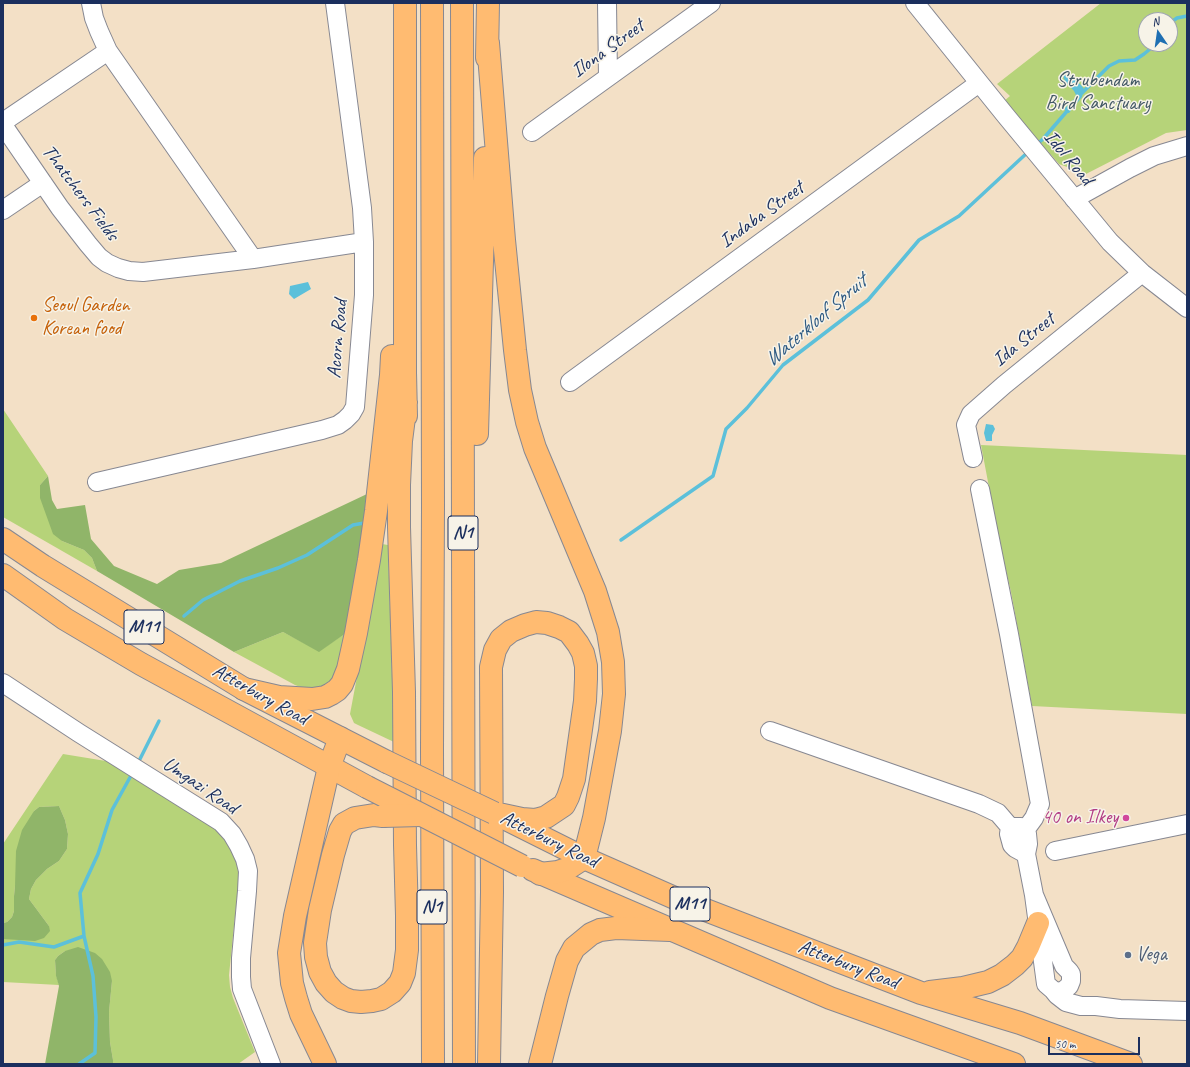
<!DOCTYPE html>
<html>
<head>
<meta charset="utf-8">
<style>
	body { margin:0 }
	#map { position:relative; width:1190px; height:1067px; overflow:hidden; background:#f3e0c6; font-family:Caveat,sans-serif }
	canvas { display:block }
	.frame { position:absolute; inset:0; border:4px solid #1b2f5e; pointer-events:none }
	.north { position:absolute; left:1138px; top:12px; width:40px; height:40px; box-sizing:border-box; background:#f7f3e8; border:1px solid #9fa5b1; border-radius:50%; rotate:347deg; font-size:11px; font-weight:700; line-height:16px; text-align:center; color:#1b2f5e }
	.north::after { content:''; display:block; margin:auto; width:14px; height:18px; background:#1f6fb2; clip-path:polygon(50% 0,100% 100%,50% 72%,0 100%) }
	.scale { position:absolute; left:1048px; top:1037px; width:92px; height:18px; box-sizing:border-box; border:2px solid #1b2f5e; border-top:0; padding-left:5px; font-size:12px; line-height:14px; white-space:nowrap; color:#1b2f5e; -webkit-text-stroke:3px #f7f3e8; paint-order:stroke }
</style>
</head>
<body>
<div id="map">
<canvas width="1190" height="1067"></canvas>
<div class="frame"></div>
<div class="north">N</div>
<div class="scale">50 m</div>
</div>
<script>
const c = document.querySelector('canvas').getContext('2d');
c.lineJoin = 'round';
function paint(path, color) { c.fillStyle = color; c.fill(path, 'evenodd'); }
const toPath = rows => new Path2D(rows.map(r => 'M' + r).join(''));
function strokePath(path, color, width, dash) { c.strokeStyle = color; c.lineWidth = width; c.lineCap = dash ? 'butt' : 'round'; c.setLineDash(dash || []); c.stroke(path); }
function write(font, color, halo, rows, align = 'center') {
  c.font = font + ' Caveat,sans-serif'; c.lineWidth = 3; c.setLineDash([]); c.textBaseline = 'middle'; c.strokeStyle = halo; c.fillStyle = color; for (const [text, x, y, turn = 0] of rows) {
    c.save(); c.translate(x, y); c.rotate((+turn || 0) * Math.PI / 180); c.textAlign = isNaN(turn) ? turn : align; if (halo) c.strokeText(text, 0, 0); c.fillText(text, 0, 0); c.restore();
  }
}
paint(toPath([
	[1101,3,1187,3,1187,130,1166,133,1086,174,1059,164,1004,101,1010,96,997,84],
	[1146,20,1170,20,1170,44,1146,44],
	[3,409,48,476,40,485,62,541,84,550,92,558,97,571,3,517],
	[981,445,1187,455,1187,714,1032,706,1011,592,1000,545],
	[382,544,388,545,394,742,358,725,354,723,350,714],
	[349,631,340,670,331,682,320,687,311,688,303,688,295,685,234,652,283,632,319,651],
	[63,754,112,762,213,826,227,841,236,859,239,877,229,975,230,987,233,998,255,1052,238,1064,113,1064,113,1060,110,1042,109,1012,112,981,65,951,58,956,55,960,56,975,59,985,3,982,3,939,49,926,29,899,31,889,36,880,47,869,59,861,67,849,68,834,65,820,59,806,39,807,34,811,15,886,14,896,14,911,12,917,7,922,3,923,3,844]
]), '#b6d379');
paint(toPath([
	[48,476,52,500,57,509,85,505,91,539,114,566,157,584,179,570,221,563,367,494,349,631,319,652,283,632,234,652,97,571,92,558,84,550,62,541,53,534,40,498,40,485],
	[59,806,65,820,68,834,67,849,59,861,47,869,36,880,31,889,29,899,49,926,50,931,44,938,35,941,3,939,3,923,7,922,12,917,14,911,14,896,15,886,16,851,22,830,34,811,39,807],
	[78,947,95,953,102,959,110,972,112,981,109,1012,110,1042,113,1060,113,1064,45,1064,59,986,56,976,55,960,58,956,65,951]
]), '#90b569');
paint(toPath([
	[1065,75,1070,75,1072,76,1075,80,1081,85,1084,89,1082,97,1069,113,1067,113,1064,109,1075,98,1076,95,1074,91,1065,81,1063,76],
	[308,282,311,289,294,299,289,294,290,286],
	[986,424,993,425,995,429,992,435,992,441,986,441,984,433]
]), '#5cc0da');
strokePath(toPath([
	[1170,23,1177,18,1187,16],
	[1082,93,1109,66,1119,61,1135,60,1144,54,1156,44],
	[1036,145,1043,139,1068,110],
	[621,540,713,476,726,429,747,408,783,365,868,300,919,240,959,216,1028,152],
	[184,616,203,600,240,581,278,568,307,555,353,525,364,523],
	[138,763,159,721],
	[3,945,19,942,54,947,84,936,80,893,98,854,112,810,133,772],
	[79,1064,95,1053,96,1017,93,976,84,936]
]), '#5cc0da', 3.5);
const minor = toPath([
	[91,3,94,18,99,31,108,51,253,259],
	[607,3,608,77],
	[915,3,1006,116,1110,242,1142,273,1187,308],
	[3,122,108,51],
	[3,125,60,208,88,244,99,257,107,263,118,268,129,271,143,272,253,259,364,242],
	[532,132,711,3],
	[1074,199,1130,168,1154,156,1187,146],
	[3,210,43,183],
	[570,382,979,83],
	[973,458,966,425,971,414,1004,385,1142,273],
	[97,482,322,430,338,425,345,420,351,414,355,407,364,295,364,242,362,208,335,3],
	[980,489,1009,634,1040,804,1034,818,1026,829],
	[3,683,79,733,221,822,232,834,239,846,245,859,248,871,247,891,241,958,241,977,242,989,271,1064],
	[770,731,979,804,998,813,1010,827],
	[1055,851,1187,824],
	[1026,854,1015,848,1012,845,1009,834,1010,827,1021,827,1026,829,1027,834,1028,844,1026,854,1034,895,1046,984,1053,990,1059,992,1064,990,1069,986,1071,981,1071,974,1069,971,1064,966,1034,895],
	[1053,990,1057,995,1066,1002,1081,1006,1096,1006,1120,1009,1187,1011]
]);
const major = toPath([
	[3,539,43,566,244,689,387,762],
	[3,575,65,619,141,664,367,787],
	[502,817,584,858,677,899,921,993,1020,1023,1131,1064],
	[533,870,830,998,1014,1064],
	[930,992,963,988,988,982,1002,975,1015,965,1022,958,1028,947,1038,923]
]);
const highway = toPath([
	[405,3,405,372,406,416],
	[432,3,433,505,432,749,433,1064],
	[462,3,464,1064],
	[488,43,504,240,515,350,520,390,527,422,535,448,595,591,608,632,613,662,614,694,610,731,594,818,584,858,567,869,558,872,540,874],
	[487,58,488,3],
	[477,434,485,158],
	[244,689,279,697,312,699,325,697,331,694,337,690,342,684,348,669,356,633,369,560,376,511,391,375,392,356],
	[383,816,374,815,355,818,344,824,340,831,333,855,320,910,315,943,316,957,320,972,326,983,334,992,343,998,351,1001,361,1002,372,1001,381,999,392,992,400,983,404,973,407,950,407,916,405,845,404,692,399,527,399,485,401,441,406,402],
	[325,1064,301,1014,296,998,292,983,289,953,295,916,329,767,340,738],
	[489,1064,492,892,491,667,495,650,501,639,511,631,525,625,536,622,547,623,559,627,569,632,578,644,583,653,586,666,586,679,585,701,574,779,568,797,564,805,546,817,535,820,522,819,494,813],
	[540,1064,557,996,567,961,574,948,591,934,600,930,616,928,670,930]
]);
strokePath(minor, '#878892', 20);
strokePath(major, '#878892', 24);
strokePath(highway, '#878892', 24);
strokePath(minor, '#fff', 18);
strokePath(major, '#ffbb71', 22);
strokePath(highway, '#ffbb71', 22);
const majorBridge = toPath([
	[387,762,494,813],
	[367,787,522,866]
]);
const highwayBridge = toPath([
	[383,816,421,815]
]);
strokePath(majorBridge, '#878892', 24, []);
strokePath(highwayBridge, '#878892', 24, []);
strokePath(majorBridge, '#ffbb71', 22);
strokePath(highwayBridge, '#ffbb71', 22);
for (const [x, y, r, color] of [
	[34,318,4,"#e8710a"],
	[1126,818,4,"#d1479c"],
	[1128,955,4,"#5c6f8a"]
]) { const dot = new Path2D(); dot.arc(x, y, r, 0, 2 * Math.PI); c.fillStyle = color; c.fill(dot); strokePath(dot, '#f7f3e8', 1.5); }
for (const [x, y, w] of [
	[463,533,30],
	[144,627,40],
	[690,904,40],
	[432,907,30]
]) { const box = new Path2D(); box.roundRect(x - w / 2, y - 17, w, 34, 3); c.fillStyle = '#f7f3e8'; c.fill(box); strokePath(box, '#1b2f5e', 1); }
write('bold 19px', '#1b2f5e', null, [
	["N1",463,533],
	["M11",144,627],
	["M11",690,904],
	["N1",432,907]
]);
write('20px', '#1b2f5e', '#f7f3e8', [
	["Ilona Street",608,49,-36],
	["Idol Road",1068,158,50],
	["Thatchers Fields",80,193,53],
	["Indaba Street",762,215,-36],
	["Acorn Road",338,339,-85],
	["Ida Street",1024,340,-39],
	["Atterbury Road",260,695,29],
	["Umgazi Road",200,786,34],
	["Atterbury Road",549,840,26],
	["Atterbury Road",848,965,21]
]);
write('20px', '#425865', '#f7f3e8', [
	["Strubendam",1098,81],
	["Bird Sanctuary",1098,104]
]);
write('20px', '#c56008', '#f7f3e8', [
	["Seoul Garden",42,306],
	["Korean food",42,329]
], 'left');
write('20px', '#b23c85', '#f7f3e8', [
	["40 on Ilkey",1118,818]
], 'right');
write('20px', '#4e5e75', '#f7f3e8', [
	["Vega",1136,955]
], 'left');
write('italic 21px', '#2e5a83', '#f7f3e8', [
	["Waterkloof Spruit",816,321,-41]
]);
</script>
</body>
</html>
